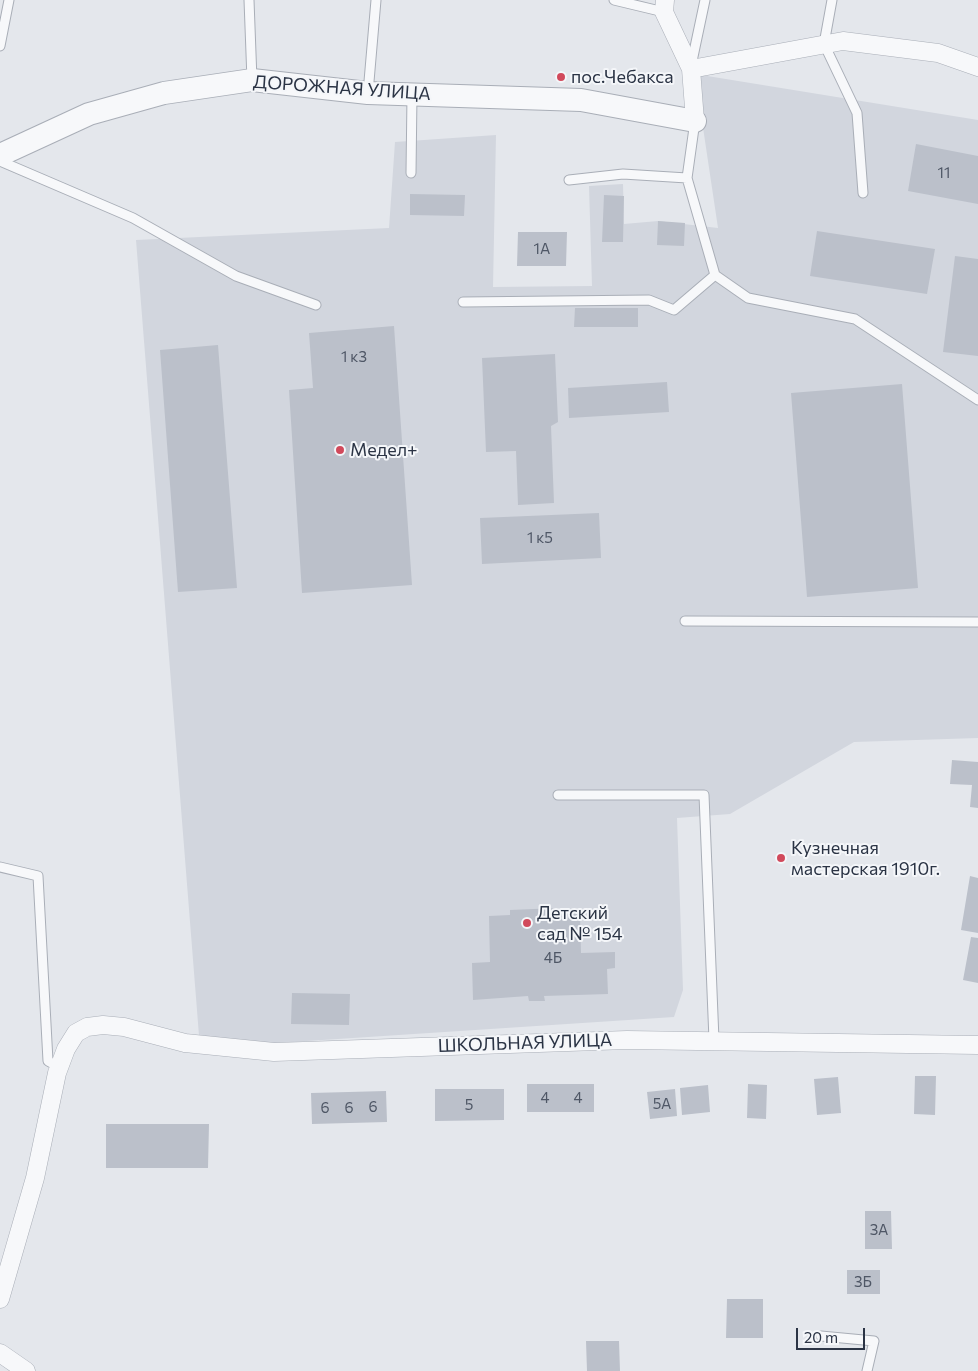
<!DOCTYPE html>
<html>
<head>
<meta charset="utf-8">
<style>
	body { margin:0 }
	#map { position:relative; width:978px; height:1371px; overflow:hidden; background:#e4e7ec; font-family:Commissioner,sans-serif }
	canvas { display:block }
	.scale { position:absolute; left:796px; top:1328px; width:69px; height:22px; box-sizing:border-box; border:2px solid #2b3445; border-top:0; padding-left:6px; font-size:15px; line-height:18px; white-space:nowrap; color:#2b3445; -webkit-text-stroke:4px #f4f6f9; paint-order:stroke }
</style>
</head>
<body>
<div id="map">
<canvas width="978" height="1371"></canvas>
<div class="scale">20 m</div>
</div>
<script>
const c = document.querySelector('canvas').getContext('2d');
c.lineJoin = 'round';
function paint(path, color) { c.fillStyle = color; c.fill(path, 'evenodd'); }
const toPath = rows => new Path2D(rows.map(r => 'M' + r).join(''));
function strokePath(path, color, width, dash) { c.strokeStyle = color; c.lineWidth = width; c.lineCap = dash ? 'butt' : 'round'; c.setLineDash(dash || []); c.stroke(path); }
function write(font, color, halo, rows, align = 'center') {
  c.font = font + ' Commissioner,sans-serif'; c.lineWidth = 4; c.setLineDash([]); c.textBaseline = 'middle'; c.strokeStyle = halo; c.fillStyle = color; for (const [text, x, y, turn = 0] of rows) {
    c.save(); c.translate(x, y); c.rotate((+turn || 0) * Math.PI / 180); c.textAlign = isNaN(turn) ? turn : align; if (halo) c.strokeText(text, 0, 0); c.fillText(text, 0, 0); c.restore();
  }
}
paint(toPath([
	[695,74,978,120,978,738,854,742,730,814,677,818,683,990,674,1017,200,1048,136,240,389,228,395,142,496,135,493,287,592,286,589,186,623,184,624,224,658,221,718,228]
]), '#d2d6de');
paint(toPath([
	[916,144,978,156,978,204,908,191],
	[410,194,465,195,464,216,410,215],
	[604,195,624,196,623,242,602,242],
	[658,221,685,223,684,246,657,245],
	[817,231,935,249,927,294,810,276],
	[518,232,567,232,566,266,517,266],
	[955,256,978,259,978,356,943,352],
	[575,308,638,308,638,327,574,327],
	[394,326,412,585,302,593,289,390,313,388,309,333],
	[218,345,237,588,178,592,160,350],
	[555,354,558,422,551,426,554,503,518,505,516,451,486,452,482,358],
	[667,382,669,412,569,418,568,388],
	[902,384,918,588,807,597,791,393],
	[599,513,601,558,482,564,480,518],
	[952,760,978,762,978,808,970,807,972,785,950,784],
	[970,876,978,878,978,933,961,930],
	[558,908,558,914,580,914,581,953,615,952,615,968,607,969,608,994,544,996,545,1001,529,1001,528,996,473,1000,472,963,490,962,489,916,510,915,510,910],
	[971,937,978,938,978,983,963,980],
	[292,993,350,994,349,1025,291,1024],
	[915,1076,936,1076,935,1115,914,1114],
	[838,1077,841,1113,817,1115,814,1079],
	[527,1084,594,1084,594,1112,527,1112],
	[748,1084,767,1085,766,1119,747,1118],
	[708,1085,710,1112,682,1115,680,1088],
	[435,1089,504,1089,504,1120,435,1121],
	[675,1089,677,1116,650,1119,647,1092],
	[386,1091,387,1122,312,1124,311,1093],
	[106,1124,209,1124,208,1168,106,1168],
	[865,1211,891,1211,892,1249,865,1249],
	[847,1270,880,1270,880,1294,847,1294],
	[727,1299,763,1299,763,1338,726,1338],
	[586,1341,619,1341,620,1371,587,1371]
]), '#bbc0ca');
const service = toPath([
	[249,0,252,80],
	[614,0,664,12],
	[832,0,824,44,857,113,863,193],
	[0,46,9,0],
	[691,66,705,0],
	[368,93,376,0],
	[695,121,687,178,715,275,748,298,855,319,978,400],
	[0,161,133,218,236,276,316,305],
	[411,173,412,95],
	[569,180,623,174,687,178],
	[463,302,649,300,674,310,715,275],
	[685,621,978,622],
	[558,795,704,795,714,1040],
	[0,867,38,876,48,1061,59,1067],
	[821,1336,874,1341,867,1371]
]);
const minor = toPath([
	[665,0,664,12,691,69,695,121],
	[691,69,843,41,938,53,978,67],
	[0,1299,35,1178,57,1073,66,1049,76,1033,87,1027,103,1025,124,1027,185,1043,274,1052,627,1040,978,1045],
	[0,1353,26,1371]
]);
const tertiary = toPath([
	[0,155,89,114,164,93,252,80,368,93,581,100,695,121]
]);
strokePath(service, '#a9aeb7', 11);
strokePath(minor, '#a9aeb7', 19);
strokePath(tertiary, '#a9aeb7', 24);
strokePath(service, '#f7f8fa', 9);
strokePath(minor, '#f7f8fa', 18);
strokePath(tertiary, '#f7f8fa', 22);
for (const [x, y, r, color] of [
	[561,77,5,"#d1495b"],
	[340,450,5,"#d1495b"],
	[781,858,5,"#d1495b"],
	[527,923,5,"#d1495b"]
]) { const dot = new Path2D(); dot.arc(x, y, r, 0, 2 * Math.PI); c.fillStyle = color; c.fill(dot); strokePath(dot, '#f4f6f9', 2); }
write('15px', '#4f5766', null, [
	["11",944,173],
	["1А",542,249],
	["1 к3",354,357],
	["1 к5",540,538],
	["4Б",553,958],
	["4",545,1098],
	["4",578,1098],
	["5А",662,1104],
	["5",469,1105],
	["6",373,1107],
	["6",325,1108],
	["6",349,1108],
	["3А",879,1230],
	["3Б",863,1282]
]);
write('18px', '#2b3445', '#f4f6f9', [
	["пос.Чебакса",571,77],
	["Медел+",350,450],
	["Кузнечная",791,848],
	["мастерская 1910г.",791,869],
	["Детский",537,913],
	["сад № 154",537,934]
], 'left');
write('18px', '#2b3445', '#f4f6f9', [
	["ДОРОЖНАЯ УЛИЦА",342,88,4],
	["ШКОЛЬНАЯ УЛИЦА",525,1043,-2]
]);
</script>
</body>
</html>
